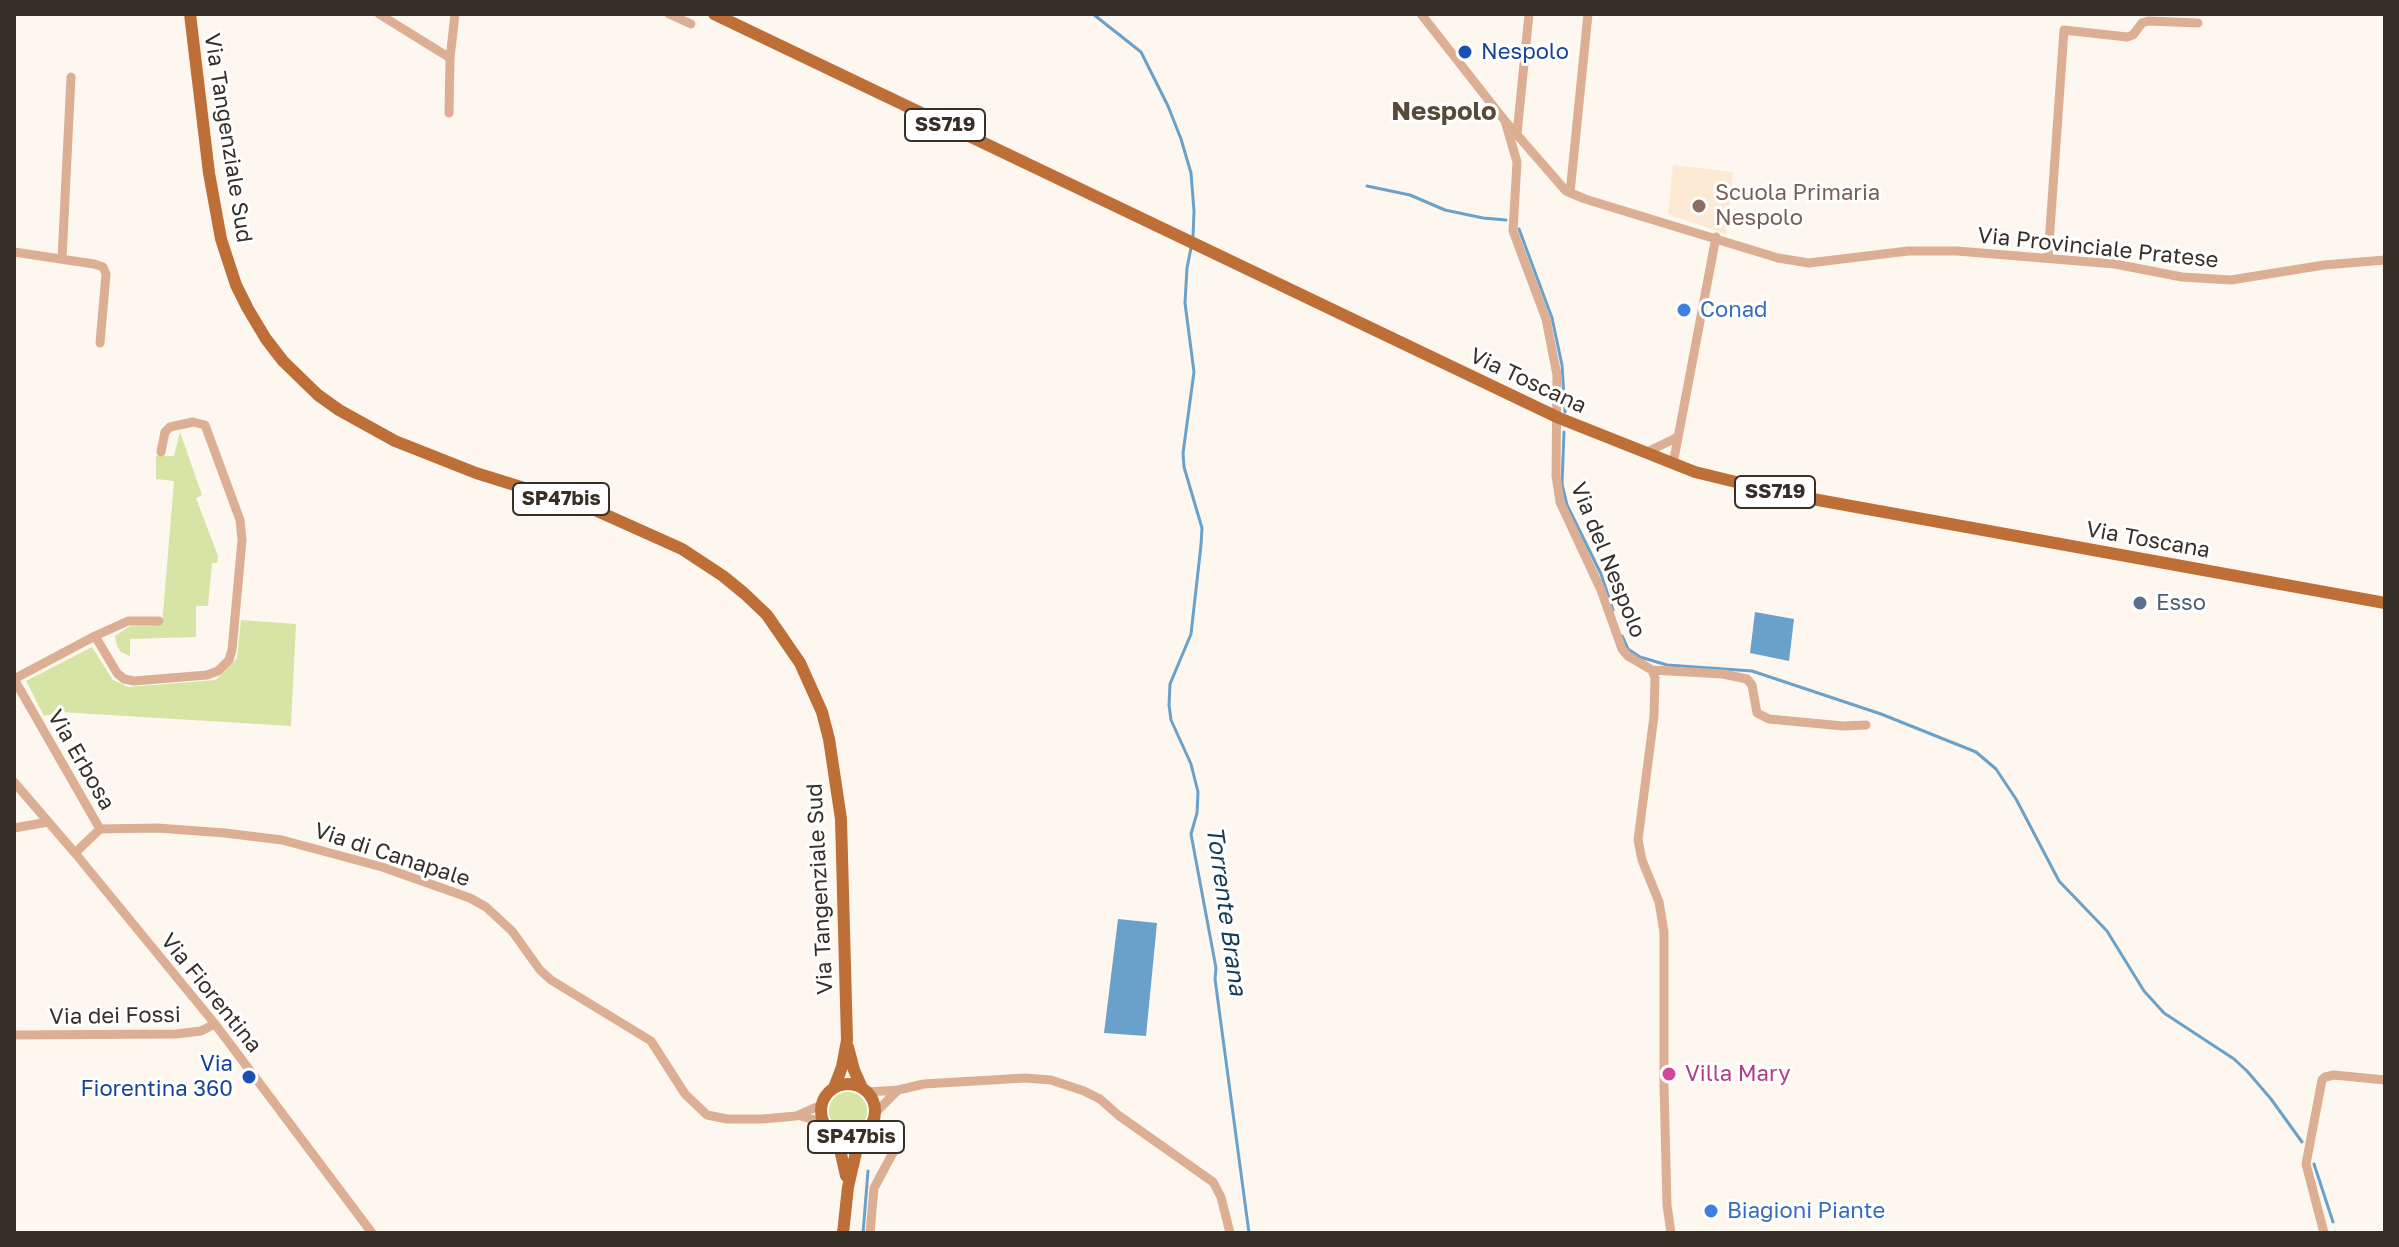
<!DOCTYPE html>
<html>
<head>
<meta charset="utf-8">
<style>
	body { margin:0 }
	#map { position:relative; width:2399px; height:1247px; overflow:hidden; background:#fef7ef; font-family:"Golos Text",sans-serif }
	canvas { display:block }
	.frame { position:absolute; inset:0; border:16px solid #373028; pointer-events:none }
</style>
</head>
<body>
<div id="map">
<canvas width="2399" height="1247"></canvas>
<div class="frame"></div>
</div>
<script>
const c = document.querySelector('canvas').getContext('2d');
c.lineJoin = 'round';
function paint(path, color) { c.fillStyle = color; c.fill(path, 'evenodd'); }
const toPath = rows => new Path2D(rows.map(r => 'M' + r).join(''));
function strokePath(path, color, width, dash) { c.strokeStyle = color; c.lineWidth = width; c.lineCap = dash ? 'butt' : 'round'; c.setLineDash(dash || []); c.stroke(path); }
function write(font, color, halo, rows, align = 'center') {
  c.font = font + ' "Golos Text",sans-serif'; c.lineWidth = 6; c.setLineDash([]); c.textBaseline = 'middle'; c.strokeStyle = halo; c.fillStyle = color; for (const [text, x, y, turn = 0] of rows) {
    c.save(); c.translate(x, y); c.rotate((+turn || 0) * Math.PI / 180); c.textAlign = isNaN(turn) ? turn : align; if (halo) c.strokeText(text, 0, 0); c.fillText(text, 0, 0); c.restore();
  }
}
paint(toPath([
	[1673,165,1733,172,1726,234,1668,214]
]), '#fdead4');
paint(toPath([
	[180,432,202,495,196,498,218,556,217,563,212,563,208,606,196,606,196,637,130,639,130,656,121,652,117,646,115,636,130,626,162,625,174,481,156,479,156,456,174,456],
	[241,620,296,624,291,726,60,712,44,716,26,681,92,647,113,680,128,687,216,680,237,658],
	'829 1111a19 19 0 1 1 38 0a19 19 0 1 1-38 0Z'
]), '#d6e4a5');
paint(toPath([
	[1755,612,1794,619,1789,661,1750,653],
	[1118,919,1157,923,1146,1036,1104,1033]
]), '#6aa1ca');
strokePath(toPath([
	[1093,14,1141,52,1168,106,1181,139,1191,173,1194,211,1193,237],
	[1367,186,1410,195,1445,210,1483,218,1506,220],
	[1519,229,1552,318,1562,365,1565,412],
	[1191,248,1187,268,1185,303,1194,372,1183,453,1184,467,1202,528,1201,545,1191,634,1170,684,1169,705,1171,720,1191,764,1198,792,1197,813,1191,834,1216,968,1215,979,1249,1233],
	[1564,432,1562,484,1567,505,1601,574,1613,610],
	[1622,636,1628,649,1640,657,1667,665,1752,671,1881,714,1976,752,1996,769,2016,799,2059,881,2107,931,2144,991,2164,1013,2234,1059,2247,1071,2271,1099,2302,1142],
	[2314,1164,2333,1222],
	[2335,1232,2336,1233],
	[863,1233,868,1171]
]), '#6aa1ca', 3);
strokePath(toPath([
	[379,14,450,58],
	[669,14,691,24],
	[1421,14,1505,121,1566,191,1585,199,1778,258,1809,263,1908,251,1957,251,2115,264,2182,277,2231,280,2324,265,2385,260],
	[449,113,450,58,455,14],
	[1505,121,1517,162,1513,231,1546,319,1557,375,1556,476,1560,502,1601,590,1622,649,1628,656,1652,670,1655,678,1654,716,1638,840,1642,860,1659,902,1664,932,1664,1086,1667,1205,1671,1233],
	[1517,134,1529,14],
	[1570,193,1588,14],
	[14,252,94,264,103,267,106,274,100,343],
	[2048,258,2064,30,2127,37,2133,35,2142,23,2148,21,2198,23],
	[62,259,71,77],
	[1645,453,1678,437],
	[1673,464,1716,237],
	[95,636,128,621,159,621],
	[1652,670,1723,674,1747,679,1752,685,1757,713,1769,719,1843,726,1866,725],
	[14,679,95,636,117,673,124,679,134,681,207,675,218,671,229,660,232,650,242,540,240,520,205,425,193,422,170,427,165,432,161,452],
	[14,679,100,829,75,853],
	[14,782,75,853,215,1024,372,1233],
	[14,828,48,822],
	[100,829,157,828,225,833,282,840,382,867,470,898,486,907,512,931,540,970,551,980,651,1041,685,1094,707,1115,727,1119,763,1119,796,1116,821,1105],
	[14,1035,176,1034,201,1031,215,1024],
	[867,1092,898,1090,924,1084,1025,1078,1051,1080,1084,1091,1100,1099,1118,1115,1213,1182,1221,1197,1230,1233],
	[874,1114,898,1090],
	[800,1116,823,1122],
	[870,1233,874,1188,896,1147,892,1137,872,1123],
	[2324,1233,2306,1164,2322,1080,2325,1077,2334,1075,2385,1080]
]), '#dcaf94', 9);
strokePath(toPath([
	[190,14,209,173,221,239,236,285,248,309,266,339,283,361,318,395,339,410,395,441,476,473,595,510,682,549,723,576,745,594,767,615,800,663,822,712,829,739,841,819,847,1040,842,1067,834,1088],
	[714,14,1559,418,1695,472,1785,494,2385,603],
	[848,1047,854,1070,862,1088],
	'821 1111a27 27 0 1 1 54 0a27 27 0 1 1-54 0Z',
	[837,1136,846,1176],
	[843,1233,848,1187,860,1135]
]), '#be6f38', 12);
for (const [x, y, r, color] of [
	[1465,52,8,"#1a4fb4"],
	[1699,206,8,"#8d6e63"],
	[1684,310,8,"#3f7fe0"],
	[2140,603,8,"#5c6f8a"],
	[1669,1074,8,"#d1479c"],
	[249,1077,8,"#1a4fb4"],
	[1711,1211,8,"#3f7fe0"]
]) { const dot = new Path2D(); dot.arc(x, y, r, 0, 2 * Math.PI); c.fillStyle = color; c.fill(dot); strokePath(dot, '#fff', 3); }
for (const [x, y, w] of [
	[945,125,80],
	[1775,492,80],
	[561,499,96],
	[856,1137,96]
]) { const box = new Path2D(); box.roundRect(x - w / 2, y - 16, w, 32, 6); c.fillStyle = '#fff'; c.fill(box); strokePath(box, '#373028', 2); }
write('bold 20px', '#373028', null, [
	["SS719",945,125],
	["SS719",1775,492],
	["SP47bis",561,499],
	["SP47bis",856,1137]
]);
write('22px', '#164399', '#fff', [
	["Nespolo",1481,52],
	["Via",233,1064,"right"],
	["Fiorentina 360",233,1089,"right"]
], 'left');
write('22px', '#373028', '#fff', [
	["Via Tangenziale Sud",228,138,81],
	["Via Provinciale Pratese",2098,248,6],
	["Via Toscana",1528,381,25],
	["Via Toscana",2148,540,10],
	["Via del Nespolo",1608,560,68],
	["Via Erbosa",81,760,60],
	["Via di Canapale",392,855,18],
	["Via Tangenziale Sud",820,889,-93],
	["Via Fiorentina",211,993,51],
	["Via dei Fossi",115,1016,-1]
]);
write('22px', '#785e54', '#fff', [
	["Scuola Primaria",1715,193],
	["Nespolo",1715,218]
], 'left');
write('22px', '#366cbe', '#fff', [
	["Conad",1700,310],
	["Biagioni Piante",1727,1211]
], 'left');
write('22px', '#4e5e75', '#fff', [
	["Esso",2156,603]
], 'left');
write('22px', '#b23c85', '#fff', [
	["Villa Mary",1685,1074]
], 'left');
write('italic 24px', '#113c59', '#fff', [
	["Torrente Brana",1226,911,82]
]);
write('bold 26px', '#594a38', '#fff', [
	["Nespolo",1444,112]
]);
</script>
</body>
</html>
